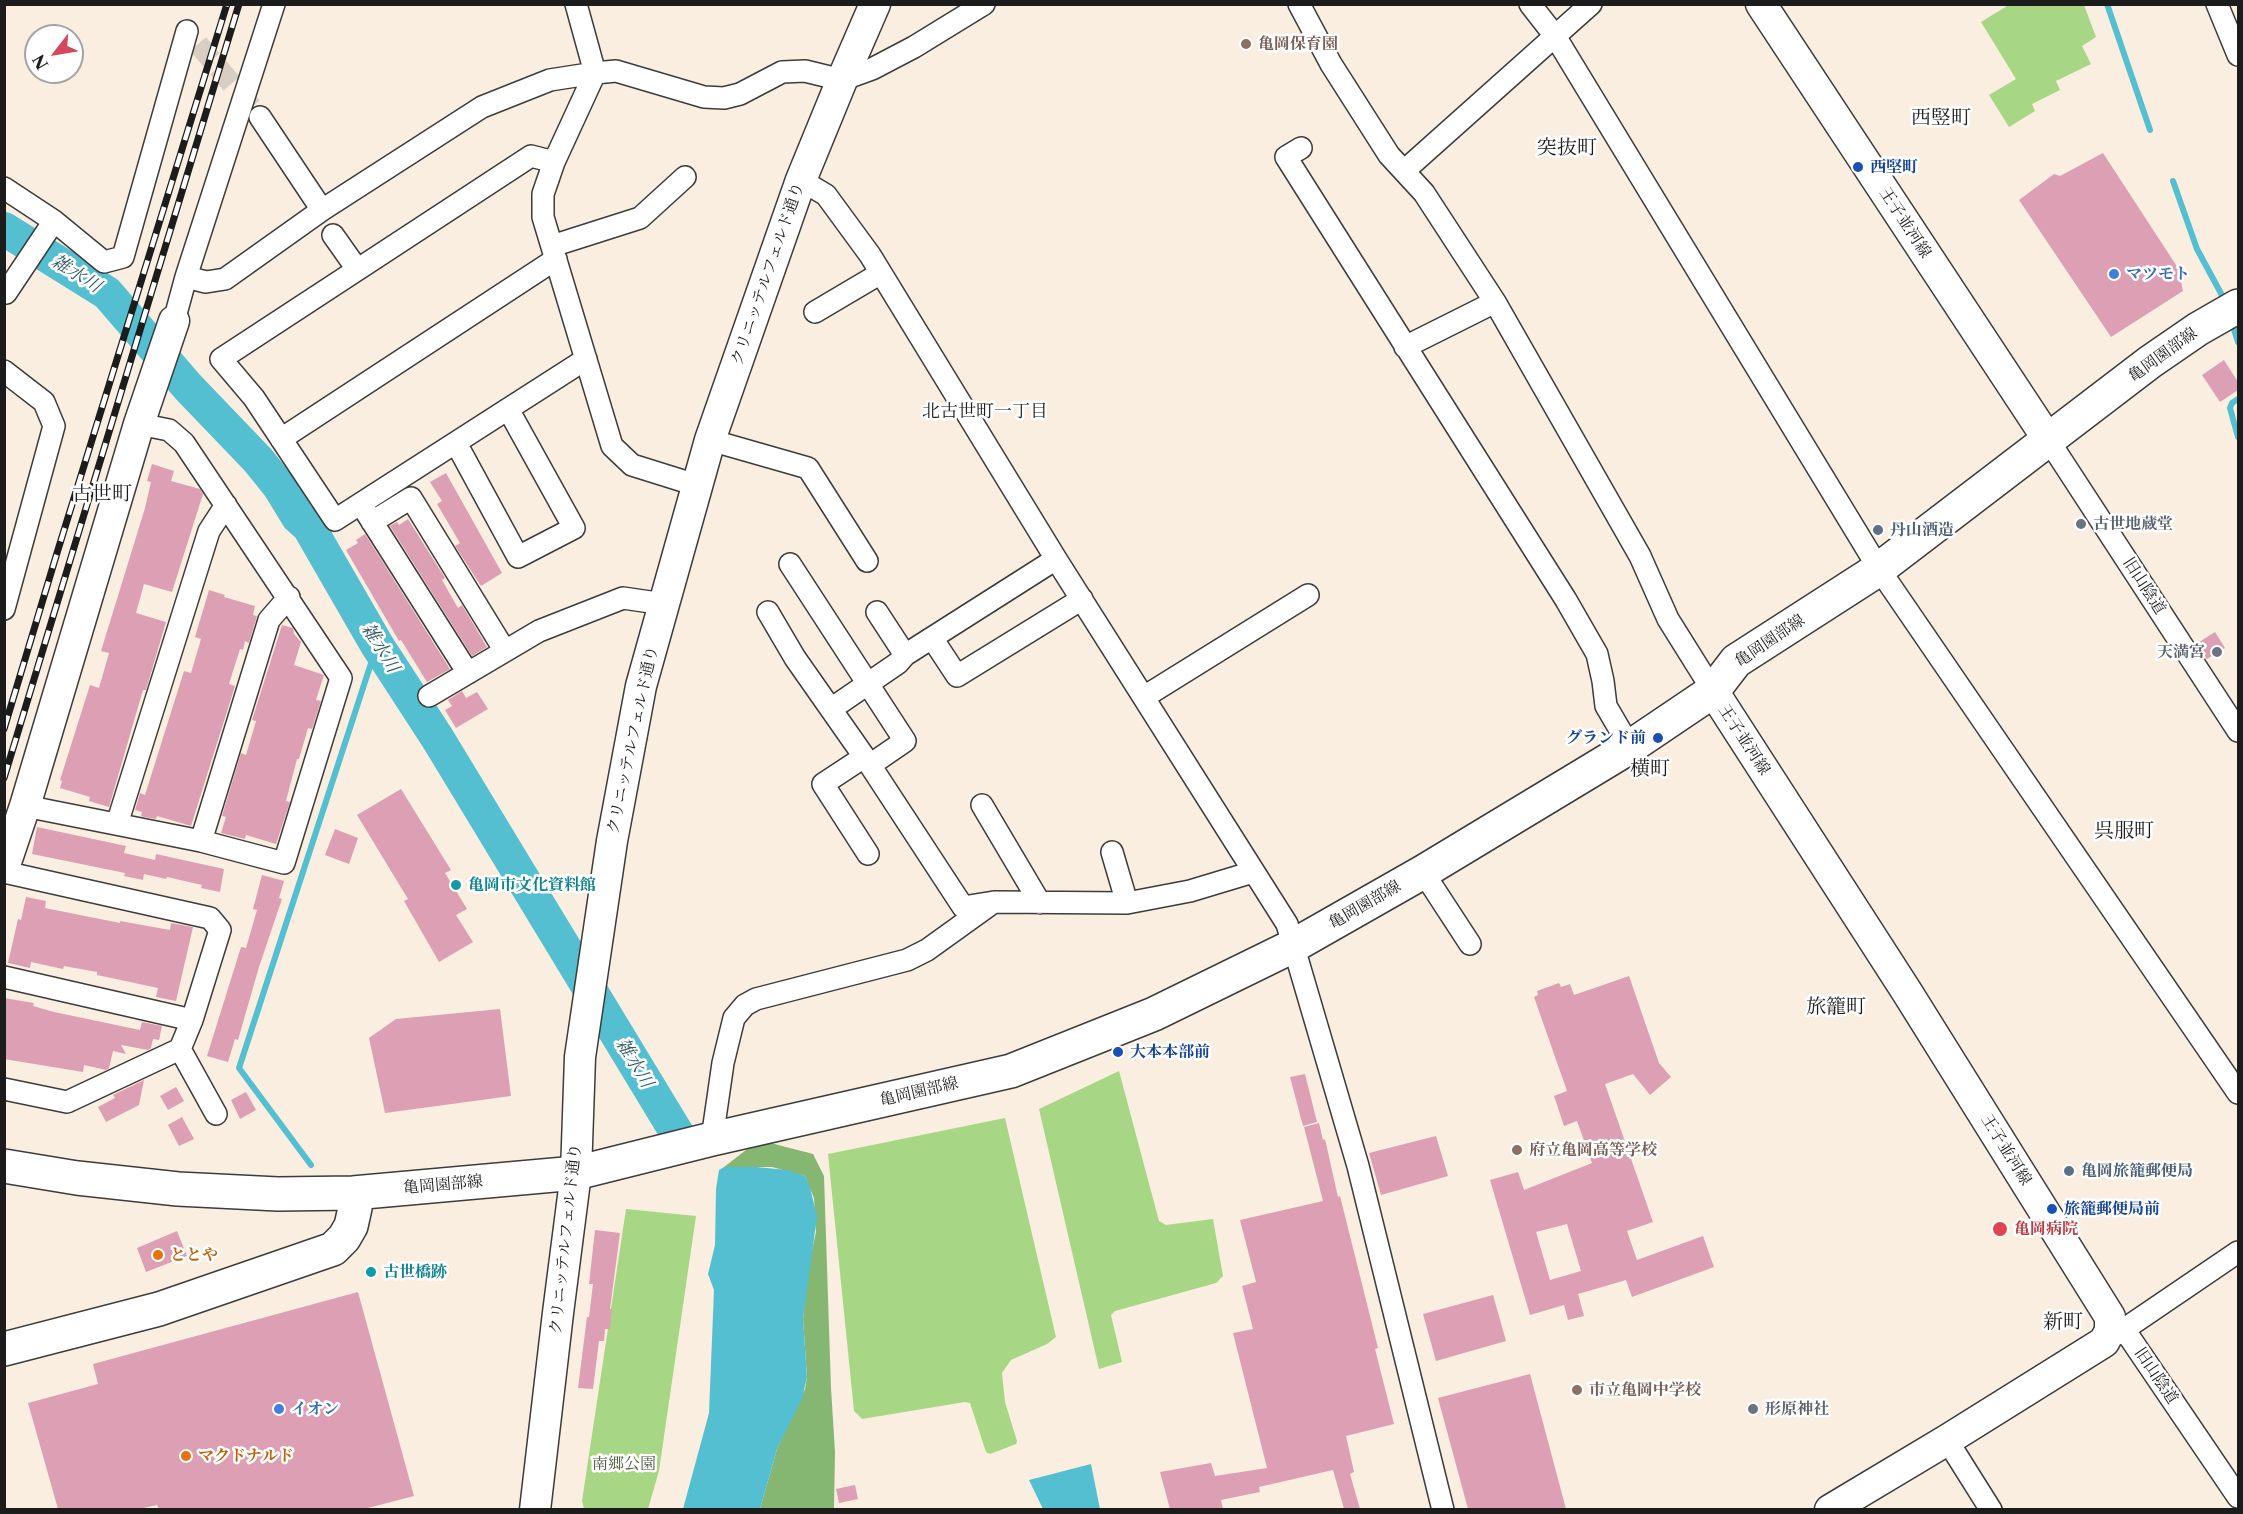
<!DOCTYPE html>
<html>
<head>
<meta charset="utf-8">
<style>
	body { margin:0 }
	#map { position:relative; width:2243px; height:1514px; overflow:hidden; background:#faeee1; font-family:"Libre Caslon Text",serif }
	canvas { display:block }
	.frame { position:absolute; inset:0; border:6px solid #1c1c1c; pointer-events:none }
	.north { position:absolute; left:24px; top:24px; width:60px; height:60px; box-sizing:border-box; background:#fff; border:2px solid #a4a4a4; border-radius:50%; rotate:239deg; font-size:16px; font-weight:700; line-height:24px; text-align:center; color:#1c1c1c }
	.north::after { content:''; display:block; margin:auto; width:21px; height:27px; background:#d1495b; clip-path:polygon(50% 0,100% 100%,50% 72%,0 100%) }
</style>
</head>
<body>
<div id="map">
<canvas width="2243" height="1514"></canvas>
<div class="frame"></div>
<div class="north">N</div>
</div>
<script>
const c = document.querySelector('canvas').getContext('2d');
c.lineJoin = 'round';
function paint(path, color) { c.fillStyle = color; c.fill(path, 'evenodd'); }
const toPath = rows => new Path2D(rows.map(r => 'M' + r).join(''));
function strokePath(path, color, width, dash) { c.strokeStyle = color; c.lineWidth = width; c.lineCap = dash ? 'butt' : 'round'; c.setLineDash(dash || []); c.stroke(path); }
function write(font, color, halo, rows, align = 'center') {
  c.font = font + ' "Libre Caslon Text","Noto Serif JP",serif'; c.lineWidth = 5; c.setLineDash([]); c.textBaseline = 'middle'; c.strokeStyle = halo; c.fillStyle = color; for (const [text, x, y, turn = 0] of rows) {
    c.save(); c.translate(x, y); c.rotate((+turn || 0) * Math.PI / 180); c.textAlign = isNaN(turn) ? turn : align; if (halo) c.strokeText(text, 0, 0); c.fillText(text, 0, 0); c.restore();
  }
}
paint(toPath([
	[2006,5,2084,5,2096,37,2082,46,2091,64,2056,81,2060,90,2032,104,2035,111,2009,127,1989,95,2016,79,1981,22,2007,6],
	[1119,1071,1159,1221,1166,1225,1213,1219,1223,1276,1216,1283,1115,1311,1111,1315,1122,1362,1099,1369,1039,1109],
	[1005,1118,1056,1337,1047,1344,1011,1360,1002,1373,1005,1402,1017,1441,1016,1444,990,1454,986,1452,970,1403,965,1402,862,1419,854,1411,828,1154],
	[626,1209,696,1216,659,1471,648,1509,584,1509,582,1501]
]), '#a7d684');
paint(toPath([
	[759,1140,813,1154,824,1176,831,1388,835,1452,834,1509,760,1509,777,1449,805,1389,807,1377,803,1319,808,1269,816,1232,814,1198,805,1176,772,1167,724,1167]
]), '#85b772');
paint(toPath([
	[724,1167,756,1167,787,1170,805,1176,810,1187,817,1217,803,1319,807,1377,802,1399,777,1449,760,1509,683,1509,709,1413,714,1290,708,1274,715,1245,716,1189,719,1170],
	[1091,1464,1100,1509,1043,1509,1029,1480]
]), '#54bfd0');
strokePath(toPath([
	[2107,4,2150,130],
	[2173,181,2197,249,2224,299],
	[2231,320,2238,342],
	[2238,399,2232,403,2230,408,2238,437],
	[311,1165,239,1068,377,645]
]), '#54bfd0', 6);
strokePath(toPath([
	[4,229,107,293,188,387,258,460,279,486,298,517,309,527,377,645,438,739,678,1135]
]), '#54bfd0', 34);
paint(toPath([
	[2103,153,2178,268,2183,291,2111,337,2019,200,2054,174,2060,176],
	[2224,360,2238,382,2238,390,2220,402,2202,375],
	[152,464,174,471,171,481,200,489,203,494,172,592,144,584,136,613,166,622,146,690,143,690,109,807,89,801,90,797,60,788,62,781,60,780,90,685,99,688,109,653,101,651,145,508,151,482,147,481],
	[446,473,502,573,481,586,455,546,460,543,437,504,442,501,430,482],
	[408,519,445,578,442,580,458,608,462,605,487,647,472,656,390,526,397,522,399,525],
	[365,534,450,669,427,682,401,640,399,641,346,550,358,543,356,540],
	[209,590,225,595,224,597,255,606,253,615,257,616,249,643,245,641,243,650,240,649,229,684,235,686,191,826,157,816,156,819,144,817,141,816,142,812,135,810,140,793,145,795,184,671,191,673,201,639,195,637],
	[282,625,293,628,294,634,301,642,294,665,324,675,316,700,321,701,312,729,308,728,299,759,297,759,286,801,290,802,276,844,246,835,245,839,221,833,226,817,222,816,241,753,246,755,256,721,252,720],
	[2215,632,2225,648,2207,659,2196,644],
	[462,691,466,698,477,692,488,709,456,728,445,710,452,706,448,700],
	[401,789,451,870,445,873,467,909,456,915,473,942,439,962,404,901,408,899,357,815],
	[37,827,126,846,124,853,155,860,156,854,224,869,220,892,201,888,202,885,167,877,166,879,144,874,143,880,124,876,125,873,32,854],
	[335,829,358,838,349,864,325,855],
	[262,875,284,881,279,898,282,899,259,967,238,1040,235,1039,228,1062,207,1056,241,947,246,948,257,910,253,909],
	[26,897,46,901,45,908,120,923,120,921,170,930,171,923,193,927,176,1001,156,997,158,988,97,975,97,972,64,966,63,969,31,962,30,968,8,963,18,919,21,920],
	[1629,976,1659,1063,1671,1077,1650,1095,1633,1074,1605,1084,1653,1222,1627,1231,1637,1260,1703,1236,1714,1267,1632,1297,1626,1280,1578,1294,1584,1316,1568,1320,1564,1305,1530,1315,1490,1180,1518,1172,1524,1190,1592,1163,1577,1121,1564,1126,1554,1096,1567,1091,1534,997,1538,995,1537,991,1559,983,1561,987,1570,984,1574,995],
	[1567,1224,1581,1271,1550,1280,1536,1232],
	[4,998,34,1003,33,1006,54,1012,140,1030,142,1022,162,1026,159,1040,153,1039,151,1048,148,1050,121,1045,126,1054,113,1051,109,1068,106,1070,84,1065,83,1072,4,1059],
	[500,1009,511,1096,385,1113,369,1038,396,1019],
	[1305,1074,1317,1122,1303,1126,1290,1077],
	[144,1080,139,1105,106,1122,98,1107,115,1098,113,1095],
	[176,1087,184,1101,168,1110,160,1096],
	[246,1092,256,1110,240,1119,231,1100],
	[182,1117,194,1139,179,1146,168,1125],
	[1319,1123,1323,1140,1325,1139,1338,1197,1340,1196,1378,1348,1375,1349,1394,1424,1346,1436,1354,1472,1350,1474,1360,1509,1344,1509,1333,1470,1259,1487,1260,1492,1221,1500,1223,1509,1170,1509,1160,1472,1211,1463,1215,1476,1267,1468,1233,1333,1253,1329,1242,1286,1256,1282,1240,1220,1323,1201,1304,1127],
	[1436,1136,1448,1176,1381,1195,1369,1153],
	[595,1230,620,1233,610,1309,612,1309,610,1329,605,1329,604,1341,599,1341,593,1389,578,1388,587,1317,589,1317,593,1284,589,1284],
	[177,1231,187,1256,146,1272,137,1248],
	[358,1292,414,1496,364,1509,159,1509,157,1505,139,1509,58,1509,28,1403,98,1384,93,1364],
	[1493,1295,1506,1341,1436,1361,1423,1314],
	[1530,1374,1566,1509,1468,1509,1438,1398],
	[855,1485,858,1499,839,1503,836,1489]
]), '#dd9fb4');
strokePath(toPath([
	[198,44,260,117]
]), '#d9cec3', 21, [21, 10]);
const street = toPath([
	[1299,4,1331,64,1389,155,1424,193,1495,302,1640,556,1668,619,1713,691],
	[1530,4,1555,36,1879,569,2238,1093],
	[2217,4,2238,55],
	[260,117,322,210],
	[1301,148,1286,157,1566,600,1597,654,1603,681,1606,706,1630,747],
	[554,162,531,156,221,359,254,398,335,520,586,359],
	[1404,171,1591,4],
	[801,180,826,195,870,255,1056,559,1287,924,1358,1166,1443,1510],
	[4,188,54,221,104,262,123,257,187,31],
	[333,235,357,269],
	[552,246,640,218,685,177],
	[186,277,206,282,225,279,322,210,482,107,550,80,595,73,576,4],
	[6,293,54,221],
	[815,312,881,273],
	[174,321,186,277,274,4],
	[1405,347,1495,302],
	[4,371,44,402,54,426,4,609],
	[281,439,556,259],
	[710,440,808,468,867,561],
	[2049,441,2238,731],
	[456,443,518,557,574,528,508,409],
	[696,485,632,465,612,446,543,217,543,194,554,162,595,73,616,71,704,97,724,98,740,94,782,72,805,71,842,80,872,69,914,47,984,4],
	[366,512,468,673],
	[372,522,411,498,505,651],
	[790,564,905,741,870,765],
	[768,612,795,658,870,765,963,907,994,902,1127,903,1190,891,1253,872],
	[877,612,905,655],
	[932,638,957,676,1082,599],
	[429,696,539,631,623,598,664,604],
	[1144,697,1308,595],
	[831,709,898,663,905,655,1056,559],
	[864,757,823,784,868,854],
	[982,805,1040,903],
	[25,806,201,841,284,863,341,678,184,443,169,430,139,424],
	[117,824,209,531,226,505],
	[201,841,269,620,289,597],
	[1112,852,1127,903],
	[4,872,210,918,220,930,192,1020,180,1049,216,1114],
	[1423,872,1470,944],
	[4,977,192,1020],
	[4,1089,67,1102,180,1049],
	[712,1139,723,1063,734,1018,745,1005,756,999,907,960,927,950,991,904],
	[2110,1331,2128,1335,2238,1497],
	[2110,1331,2129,1326,2238,1252],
	[1947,1440,1991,1510]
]);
const secondary = toPath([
	[1761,4,2049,441],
	[1713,691,1907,992,2110,1317,2110,1331,2104,1342,1947,1440,1830,1510],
	[4,868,25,806,139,424,174,321],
	[535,1510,558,1313,576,1173,580,1057,612,841,641,686,710,440,801,180,842,80,875,4]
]);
const primary = toPath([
	[4,1166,77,1178,178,1189,278,1194,353,1193,576,1173,712,1139,1011,1071,1154,1014,1293,946,1423,872,1630,747,1713,691,1736,661,1879,569,2150,362,2198,329,2238,306],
	[4,1349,159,1309,333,1249,344,1238,351,1226,355,1208,353,1193]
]);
strokePath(street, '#3d3c3a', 24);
strokePath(secondary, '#3d3c3a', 33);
strokePath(primary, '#3d3c3a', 36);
strokePath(street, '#fff', 21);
strokePath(secondary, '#fff', 30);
strokePath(primary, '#fff', 33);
const rail = toPath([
	[4,729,57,553,227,4],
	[4,778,239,4]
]);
strokePath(rail, '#1c1c1c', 7);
strokePath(rail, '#fff', 4.5, [14]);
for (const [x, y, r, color] of [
	[1246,44,6,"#8d6e63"],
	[1858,167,6,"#1a4fb4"],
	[2114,274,6,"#3f7fe0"],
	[2081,524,6,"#6b7280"],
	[1878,530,6,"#5c6f8a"],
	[2217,652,6,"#6b7280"],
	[1658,738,6,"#1a4fb4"],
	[456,885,6,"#0f9aa8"],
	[1118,1052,6,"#1a4fb4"],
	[1517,1150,6,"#8d6e63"],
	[2069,1171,6,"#5c6f8a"],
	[2052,1209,6,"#1a4fb4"],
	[2000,1229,8,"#e0444e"],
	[158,1255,6,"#e8710a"],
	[371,1272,6,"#0f9aa8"],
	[1577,1390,6,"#8d6e63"],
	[279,1409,6,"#3f7fe0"],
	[1753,1409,6,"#6b7280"],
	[186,1456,6,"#e8710a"]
]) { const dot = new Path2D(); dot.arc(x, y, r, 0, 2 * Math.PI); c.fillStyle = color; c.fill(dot); strokePath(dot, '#fff', 2); }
write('bold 16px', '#785e54', '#fff', [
	["亀岡保育園",1258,44],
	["府立亀岡高等学校",1529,1150],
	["市立亀岡中学校",1589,1390]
], 'left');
write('bold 16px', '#164399', '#fff', [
	["西堅町",1870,167],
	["グランド前",1646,738,"right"],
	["大本本部前",1130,1052],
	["旅籠郵便局前",2064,1209]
], 'left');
write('16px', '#1c1c1c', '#fff', [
	["王子並河線",1905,223,57],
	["クリニッテルフェルド通り",768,274,-71],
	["亀岡園部線",2163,355,-36],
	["旧山陰道",2144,586,57],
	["亀岡園部線",1770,641,-34],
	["クリニッテルフェルド通り",633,740,-78],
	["王子並河線",1744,740,57],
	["亀岡園部線",1365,905,-30],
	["亀岡園部線",919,1092,-13],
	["王子並河線",2006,1150,58],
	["亀岡園部線",443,1185,-5],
	["クリニッテルフェルド通り",566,1239,-84],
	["旧山陰道",2156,1376,56]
]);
write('bold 16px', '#366cbe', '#fff', [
	["マツモト",2126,274],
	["イオン",291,1409]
], 'left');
write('bold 16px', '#5b616d', '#fff', [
	["古世地蔵堂",2093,524],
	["天満宮",2205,652,"right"],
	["形原神社",1765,1409]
], 'left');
write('bold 16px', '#4e5e75', '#fff', [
	["丹山酒造",1890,530],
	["亀岡旅籠郵便局",2081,1171]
], 'left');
write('bold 16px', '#0d838f', '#fff', [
	["亀岡市文化資料館",468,885],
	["古世橋跡",383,1272]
], 'left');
write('bold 16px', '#be3a42', '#fff', [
	["亀岡病院",2014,1229]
], 'left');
write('bold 16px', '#c56008', '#fff', [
	["ととや",170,1255],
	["マクドナルド",198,1456]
], 'left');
write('16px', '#4d5d40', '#fff', [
	["南郷公園",624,1464]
]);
write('italic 18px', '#325d64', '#fff', [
	["雑水川",76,274,32],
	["雑水川",380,648,58],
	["雑水川",634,1063,59]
]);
write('18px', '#1c1c1c', '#fff', [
	["北古世町一丁目",985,412]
]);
write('20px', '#1c1c1c', '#fff', [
	["西竪町",1941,118],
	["突抜町",1567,148],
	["古世町",102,494],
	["横町",1650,769],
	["呉服町",2124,831],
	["旅籠町",1836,1007],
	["新町",2063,1322]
]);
</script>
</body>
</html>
